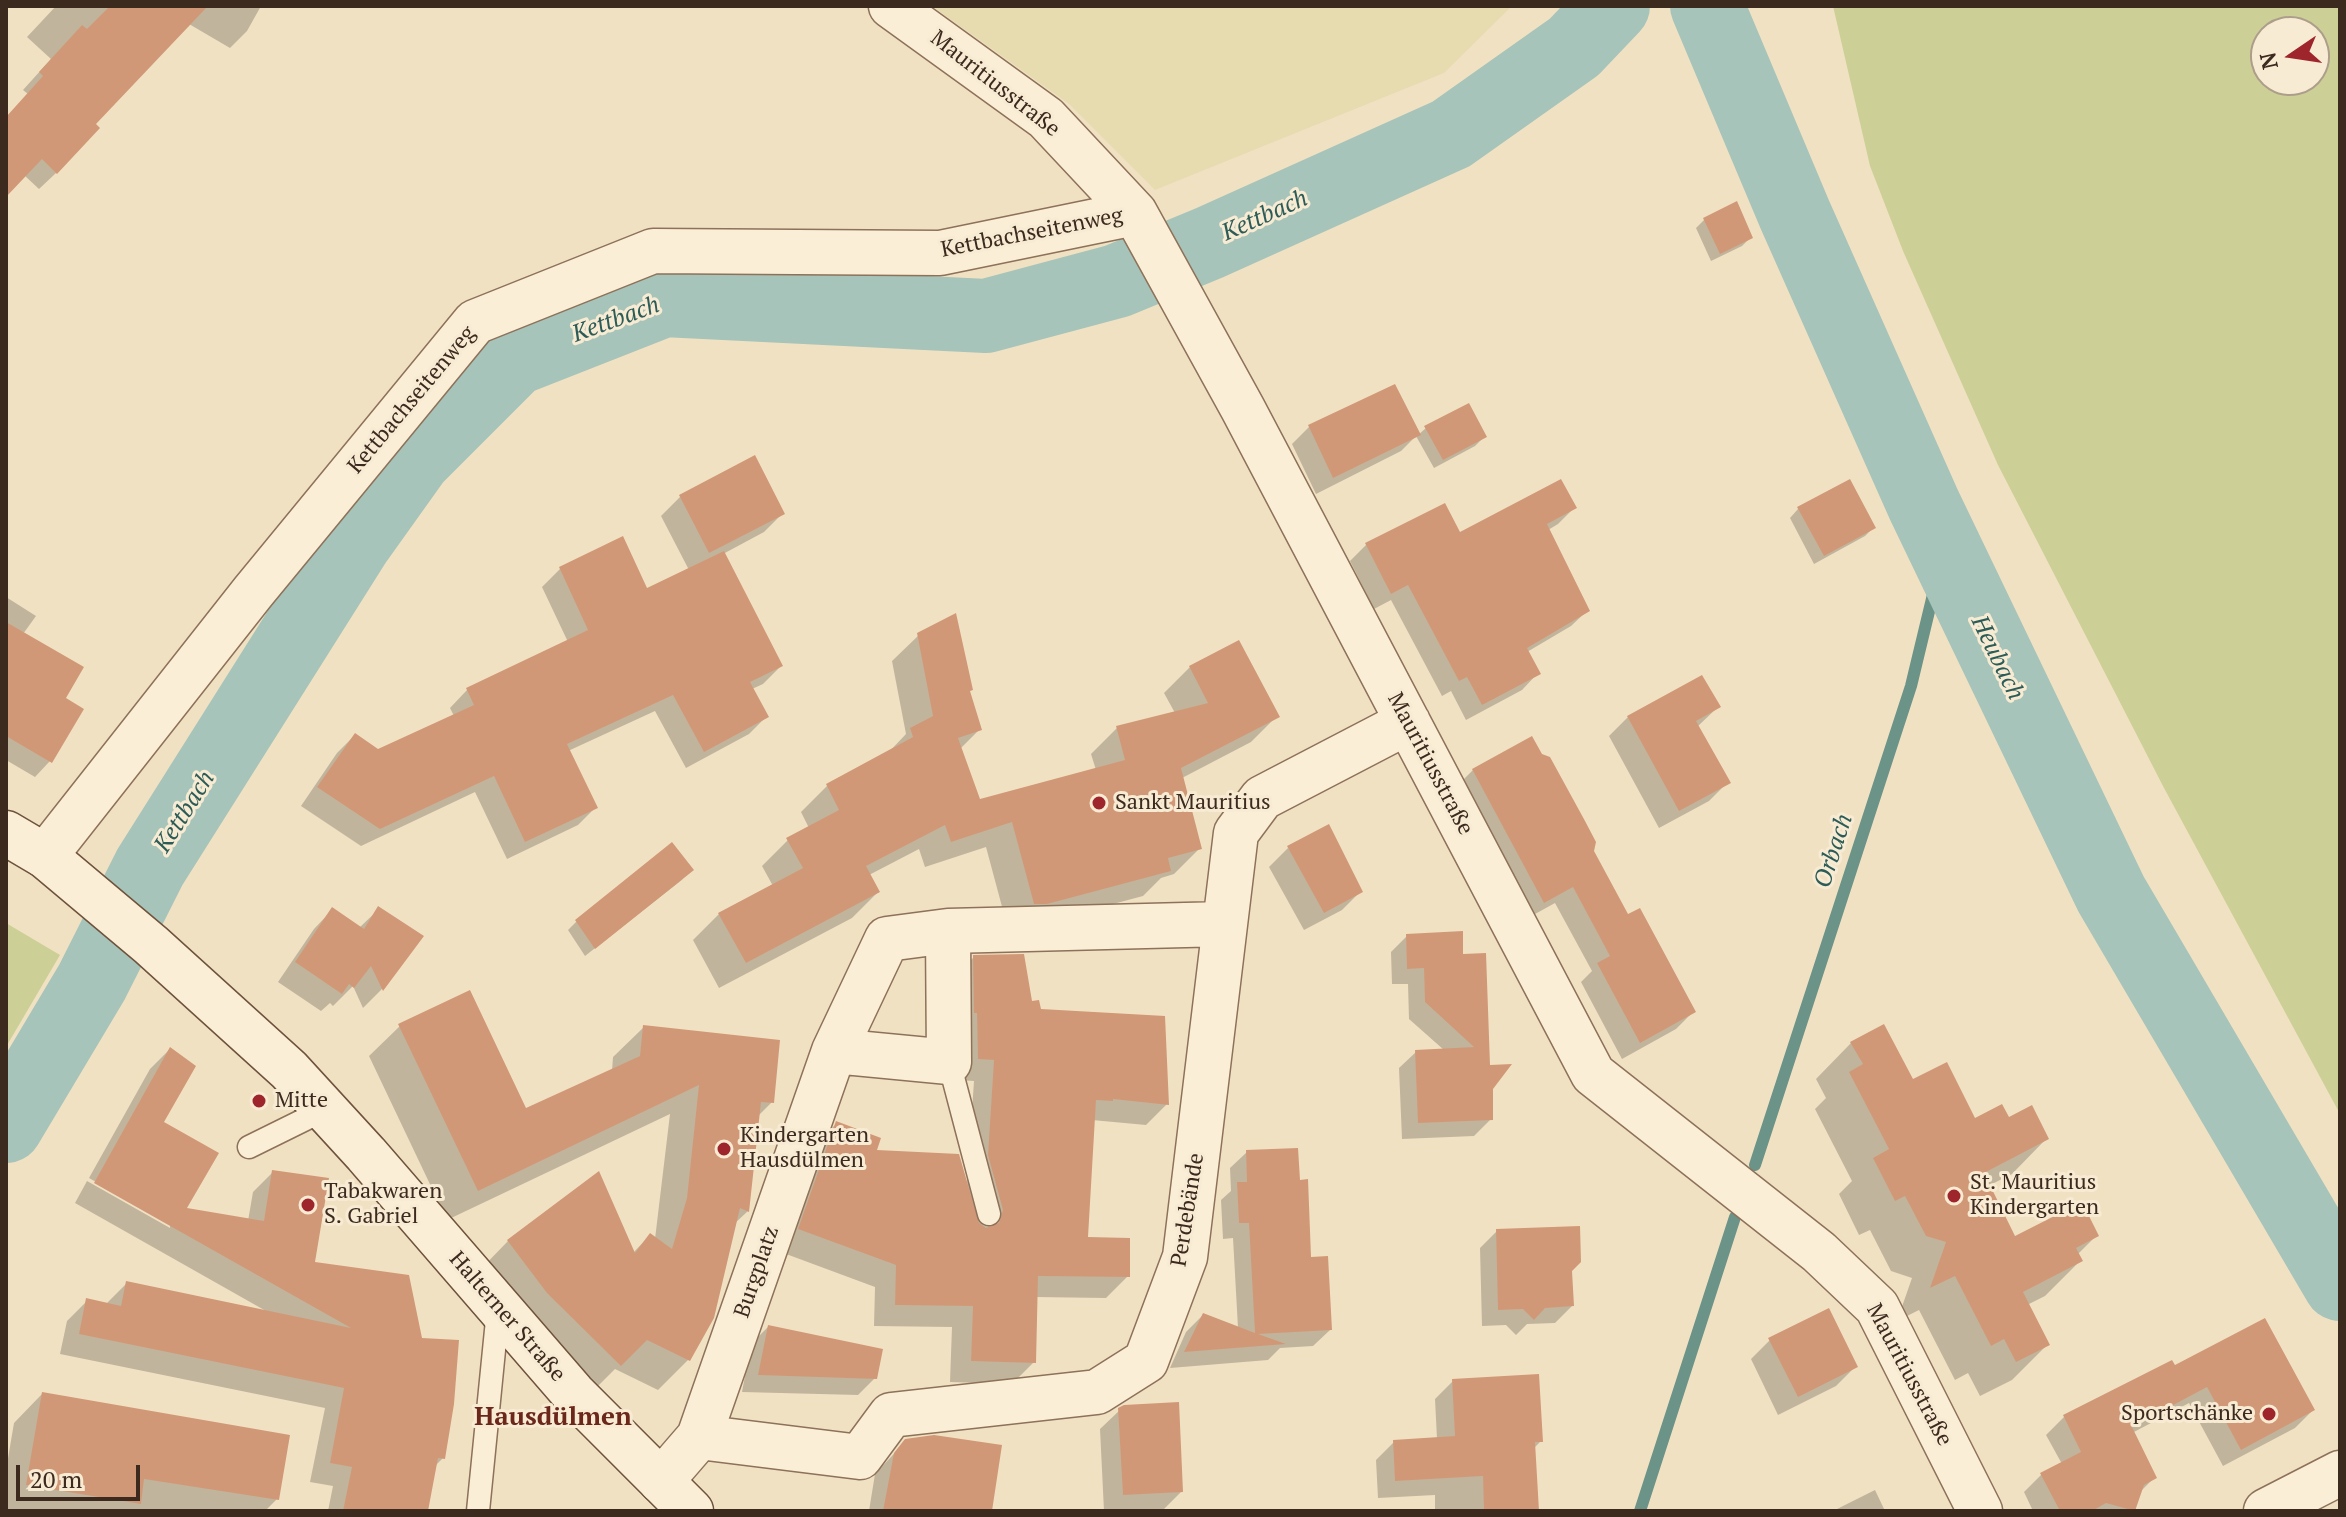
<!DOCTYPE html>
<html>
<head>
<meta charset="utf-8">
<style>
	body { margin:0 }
	#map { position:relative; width:2346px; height:1517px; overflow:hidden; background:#f1e1c3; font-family:"PT Serif",serif }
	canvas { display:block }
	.frame { position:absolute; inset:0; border:8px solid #3c2a1e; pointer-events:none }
	.north { position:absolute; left:2250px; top:16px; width:80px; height:80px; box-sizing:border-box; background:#f8ebd3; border:2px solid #ad9e8b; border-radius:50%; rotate:257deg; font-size:22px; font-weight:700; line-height:32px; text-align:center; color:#3c2a1e }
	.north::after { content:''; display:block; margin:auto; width:28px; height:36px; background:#9f252c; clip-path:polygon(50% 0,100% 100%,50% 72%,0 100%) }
	.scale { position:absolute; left:16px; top:1465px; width:124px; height:36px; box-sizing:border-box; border:4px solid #3c2a1e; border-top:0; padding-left:10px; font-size:24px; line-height:28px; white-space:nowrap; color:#3c2a1e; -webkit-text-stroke:6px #f8ebd3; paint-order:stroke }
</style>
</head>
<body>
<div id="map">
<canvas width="2346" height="1517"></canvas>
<div class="frame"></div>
<div class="north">N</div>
<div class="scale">20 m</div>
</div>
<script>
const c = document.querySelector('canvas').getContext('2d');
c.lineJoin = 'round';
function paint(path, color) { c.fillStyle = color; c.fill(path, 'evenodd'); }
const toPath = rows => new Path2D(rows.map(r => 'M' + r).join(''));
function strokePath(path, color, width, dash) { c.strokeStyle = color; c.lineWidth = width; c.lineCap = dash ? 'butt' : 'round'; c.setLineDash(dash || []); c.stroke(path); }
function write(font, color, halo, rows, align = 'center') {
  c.font = font + ' "PT Serif",serif'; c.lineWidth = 6; c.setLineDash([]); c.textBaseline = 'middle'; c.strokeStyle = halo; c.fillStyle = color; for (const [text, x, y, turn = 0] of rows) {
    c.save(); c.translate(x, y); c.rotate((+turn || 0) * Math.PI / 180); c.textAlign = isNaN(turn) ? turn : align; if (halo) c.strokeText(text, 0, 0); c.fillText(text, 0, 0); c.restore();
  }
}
paint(toPath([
	[932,6,1512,6,1444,73,1155,190,1069,104]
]), '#e7dbb0');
paint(toPath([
	[1833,6,2340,6,2340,1114,2164,788,1998,465,1903,251,1870,166],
	[2266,32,2314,32,2314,80,2266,80],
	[6,923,60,955,6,1047]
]), '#ccd096');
paint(toPath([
	[56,6,261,6,247,31,230,48,189,24,93,124,56,173,39,189,24,175,6,194,6,118,28,94,23,90,51,59,27,37],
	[1705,219,1751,237,1742,246,1711,261,1696,228],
	[1394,386,1418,435,1426,428,1484,437,1475,446,1434,468,1416,436,1401,451,1316,494,1292,444,1309,427],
	[680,497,783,513,764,532,723,554,781,666,763,684,752,689,766,717,749,734,686,768,655,711,568,751,595,808,578,825,507,859,475,792,361,846,301,806,337,753,355,735,378,751,454,716,450,708,467,690,568,642,542,587,560,569,622,539,646,590,689,570,661,516],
	[1574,508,1558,524,1548,530,1588,610,1571,626,1527,652,1538,673,1522,690,1466,720,1451,691,1442,696,1391,600,1374,609,1350,561,1366,545,1459,535],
	[1798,509,1874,527,1865,536,1814,564,1790,518],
	[6,597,36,616,23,634,63,699,50,761,35,777,6,760],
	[919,635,968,692,980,729,960,749,979,801,1096,770,1091,754,1117,728,1175,713,1164,693,1190,667,1277,716,1251,742,1182,778,1200,848,1174,874,1161,878,1143,896,1019,929,1008,929,986,847,925,867,919,849,869,875,878,892,852,918,719,988,693,940,719,914,773,886,762,866,788,840,809,828,801,812,827,786,887,754,906,734,892,661],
	[1718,707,1697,727,1728,782,1709,801,1659,828,1609,736,1628,717],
	[1473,770,1592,852,1627,917,1693,1012,1676,1029,1622,1059,1581,982,1592,971,1555,903,1526,919,1455,788],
	[1288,848,1361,891,1342,910,1304,930,1269,867],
	[683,879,585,956,568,930,577,921],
	[379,909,421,936,381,990,363,1008,353,986,333,1006,330,1003,321,1011,278,982,314,929,332,910,359,928],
	[1407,936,1461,956,1491,1088,1491,1119,1474,1136,1402,1139,1399,1068,1416,1052,1444,1050,1409,1019,1408,984,1392,984,1391,952],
	[974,957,1039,1011,1167,1104,1146,1125,1092,1120,1085,1239,1128,1276,1106,1298,1035,1297,1034,1362,1012,1384,950,1382,952,1327,874,1326,875,1287,778,1251,815,1145,837,1123,874,1152,967,1186,974,1081,958,1080,952,979],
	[400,1026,525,1111,612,1071,613,1057,644,1027,772,1102,758,1116,748,1211,734,1224,688,1360,658,1390,615,1369,590,1394,478,1272,508,1241,598,1174,633,1253,650,1235,655,1239,670,1114,447,1220,369,1056],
	[1851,1043,1974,1120,2008,1120,2047,1138,2012,1174,1988,1186,2014,1239,2096,1236,2077,1255,2081,1260,2045,1296,2027,1305,2047,1345,2012,1380,1980,1396,1968,1373,1955,1380,1919,1310,1897,1321,1912,1278,1891,1271,1870,1230,1859,1235,1839,1194,1852,1181,1815,1109,1826,1098,1816,1079],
	[170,1049,161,1123,184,1210,248,1221,253,1192,273,1172,313,1264,443,1458,434,1467,426,1511,328,1511,333,1486,310,1482,325,1408,60,1354,67,1321,87,1301,107,1303,127,1283,266,1311,75,1203,87,1181,170,1228,170,1224,89,1178,150,1069],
	[1247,1152,1309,1259,1330,1330,1313,1346,1280,1348,1268,1360,1170,1368,1186,1332,1203,1315,1238,1328,1233,1238,1223,1239,1221,1200,1231,1191,1230,1168],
	[1497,1231,1570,1270,1572,1306,1555,1323,1527,1324,1516,1335,1506,1325,1482,1326,1480,1248],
	[768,1327,875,1378,858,1395,742,1392,751,1344],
	[1770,1340,1855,1367,1836,1386,1778,1415,1751,1359],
	[2171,1363,2174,1368,2313,1410,2295,1428,2223,1466,2189,1403,2132,1433,2155,1477,2138,1494,2132,1511,2033,1511,2024,1492,2041,1475,2062,1464,2046,1435,2064,1417],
	[1453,1381,1541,1441,1534,1448,1537,1511,1435,1511,1435,1495,1378,1498,1376,1460,1394,1442,1437,1439,1435,1399],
	[42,1394,277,1499,265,1511,6,1511,6,1470,14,1423],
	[1120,1410,1181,1492,1162,1511,1104,1511,1100,1429],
	[906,1441,990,1511,869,1511,875,1474],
	[1875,1490,1885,1511,1833,1511]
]), '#0003');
strokePath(toPath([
	[1755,1165,1911,686,1944,549],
	[1640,1511,1735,1217]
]), '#6b9387', 12);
strokePath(toPath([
	[1707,6,1795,215,1924,505,2111,894,2340,1284],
	[6,1126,92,982,150,867,355,542,415,458,514,359,664,300,986,316,1117,281,1209,243,1451,134,1574,47,1613,6]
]), '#a6c4b9', 74);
paint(toPath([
	[110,6,208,6,96,124,100,128,57,174,42,159,6,197,6,117,43,76,39,72,82,25,87,29],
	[1737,201,1753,238,1720,254,1703,218],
	[1395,384,1421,435,1333,478,1308,425],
	[1469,403,1487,437,1443,460,1424,426],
	[755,455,785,514,709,553,679,495],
	[1561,479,1577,508,1547,524,1590,611,1527,648,1541,674,1482,705,1467,677,1459,681,1408,585,1391,594,1365,543,1445,503,1460,532],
	[1850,479,1876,528,1824,556,1797,507],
	[623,536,647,588,724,551,783,666,750,682,769,717,704,752,673,695,567,744,598,808,525,842,494,776,380,829,317,787,355,733,378,749,474,705,466,688,588,630,559,567],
	[956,613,973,690,970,691,982,730,958,738,980,799,1125,760,1116,726,1208,703,1189,666,1239,640,1280,717,1181,768,1202,849,1168,858,1171,871,1047,904,1034,904,1012,822,951,842,945,825,866,866,880,892,746,963,718,913,803,868,786,838,839,810,826,784,913,737,910,728,933,716,917,633],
	[6,622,84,667,66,698,84,709,52,763,6,736],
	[1702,675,1721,707,1696,721,1731,783,1679,811,1627,716],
	[1532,736,1542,754,1550,757,1585,821,1596,842,1594,851,1628,914,1640,908,1696,1012,1640,1043,1597,963,1610,956,1573,887,1544,903,1472,769],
	[1329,824,1363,892,1324,913,1287,846],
	[672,842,694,870,595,949,575,920],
	[378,906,424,936,383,991,371,966,354,988,349,984,342,994,295,962,332,907,364,929],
	[1463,931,1463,954,1486,953,1490,1065,1512,1064,1493,1089,1493,1120,1418,1123,1415,1050,1474,1047,1425,1002,1424,968,1407,969,1406,934],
	[1024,954,1032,1001,1039,1000,1041,1009,1165,1016,1169,1105,1113,1099,1113,1101,1096,1100,1088,1237,1130,1238,1130,1277,1038,1276,1036,1363,971,1361,973,1306,895,1305,896,1265,798,1229,836,1121,881,1138,877,1150,959,1154,979,1223,986,1228,999,1223,1003,1210,988,1155,994,1060,978,1059,977,1013,974,1013,973,955],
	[470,990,526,1108,640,1056,643,1025,780,1040,774,1103,761,1102,749,1212,740,1208,714,1318,690,1361,647,1340,621,1366,547,1293,507,1240,599,1171,635,1253,650,1233,672,1249,687,1198,699,1085,478,1191,398,1024],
	[1884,1024,1913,1079,1947,1062,1975,1118,2002,1104,2009,1117,2032,1105,2049,1139,1984,1173,2015,1236,2082,1202,2099,1236,2076,1248,2083,1261,2023,1292,2050,1345,2016,1362,2004,1339,1991,1346,1955,1276,1930,1288,1946,1242,1926,1236,1905,1196,1895,1201,1873,1158,1889,1149,1849,1072,1863,1064,1850,1042],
	[170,1047,196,1066,164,1122,219,1153,187,1208,264,1221,272,1170,329,1178,315,1262,409,1275,422,1338,459,1340,454,1404,445,1459,438,1458,428,1511,343,1511,352,1467,330,1463,344,1388,79,1334,86,1298,121,1306,126,1281,351,1328,94,1183],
	[1298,1148,1300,1180,1308,1179,1311,1257,1328,1256,1332,1330,1258,1334,1286,1344,1184,1352,1203,1313,1255,1333,1249,1223,1239,1223,1237,1182,1247,1182,1246,1150],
	[1580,1226,1581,1262,1572,1271,1574,1306,1545,1308,1534,1320,1523,1309,1498,1310,1496,1229],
	[1829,1308,1858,1367,1798,1397,1768,1338],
	[2265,1318,2315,1410,2241,1450,2207,1387,2132,1427,2157,1478,2144,1485,2135,1511,2106,1503,2092,1511,2060,1511,2040,1473,2081,1452,2063,1415,2172,1360,2175,1365],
	[768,1325,883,1349,877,1379,758,1375],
	[1539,1374,1543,1442,1535,1442,1539,1511,1484,1511,1483,1476,1395,1481,1393,1440,1455,1436,1452,1379],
	[42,1392,290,1435,279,1500,144,1479,141,1504,26,1485],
	[1179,1402,1183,1492,1123,1495,1118,1408,1124,1405],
	[934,1435,1002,1445,992,1511,883,1511,894,1453,905,1439]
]), '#d19877');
const service = toPath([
	[949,1062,989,1214],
	[249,1147,326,1109],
	[478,1511,498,1310]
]);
const minor = toPath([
	[891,6,1046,118,1135,213,1243,409,1593,1074,1819,1252,1877,1307,1980,1511],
	[45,856,253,592,475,322,653,251,940,253,1135,213],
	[834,1051,949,1062,948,931],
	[699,1437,860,1457,891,1415,1097,1392,1146,1361,1185,1257,1236,833,1262,798,1408,722],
	[661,1481,699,1437,834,1051,887,939,948,931,1225,924],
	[2266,1511,2340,1473]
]);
const secondary = toPath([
	[6,833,45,856,151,945,289,1070,366,1154,573,1393,691,1511]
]);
strokePath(service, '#8d7159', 25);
strokePath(minor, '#8d7159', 47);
strokePath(secondary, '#6e523c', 47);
strokePath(service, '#fbeed7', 22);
strokePath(minor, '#fbeed7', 44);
strokePath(secondary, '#fbeed7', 44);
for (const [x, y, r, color] of [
	[1099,803,8,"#9f252c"],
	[259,1101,8,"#9f252c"],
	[724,1149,8,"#9f252c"],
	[1954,1196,8,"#9f252c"],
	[308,1205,8,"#9f252c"],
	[2269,1414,8,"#9f252c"]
]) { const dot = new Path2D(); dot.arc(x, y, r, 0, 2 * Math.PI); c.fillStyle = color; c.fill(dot); strokePath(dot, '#f8ebd3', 3); }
write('22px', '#3c2a1e', '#f8ebd3', [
	["Mauritiusstraße",995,84,38],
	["Kettbachseitenweg",1032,233,-11],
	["Kettbachseitenweg",412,400,-50],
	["Mauritiusstraße",1430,764,62],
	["Perdebände",1188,1210,-81],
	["Burgplatz",757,1272,-71],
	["Halterner Straße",507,1317,49],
	["Mauritiusstraße",1909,1375,62]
]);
write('22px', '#3c2a1e', '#f8ebd3', [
	["Sankt Mauritius",1115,803],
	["Mitte",275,1101],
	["Kindergarten",740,1136],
	["Hausdülmen",740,1161],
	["St. Mauritius",1970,1183],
	["Kindergarten",1970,1208],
	["Tabakwaren",324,1192],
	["S. Gabriel",324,1217],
	["Sportschänke",2253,1414,"right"]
], 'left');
write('italic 24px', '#2c5c57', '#f8ebd3', [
	["Kettbach",1265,216,-24],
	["Kettbach",616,320,-20],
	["Heubach",1997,658,64],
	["Kettbach",185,812,-58],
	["Orbach",1834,851,-72]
]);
write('bold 26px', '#6b271a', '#f8ebd3', [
	["Hausdülmen",553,1418]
]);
</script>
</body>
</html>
